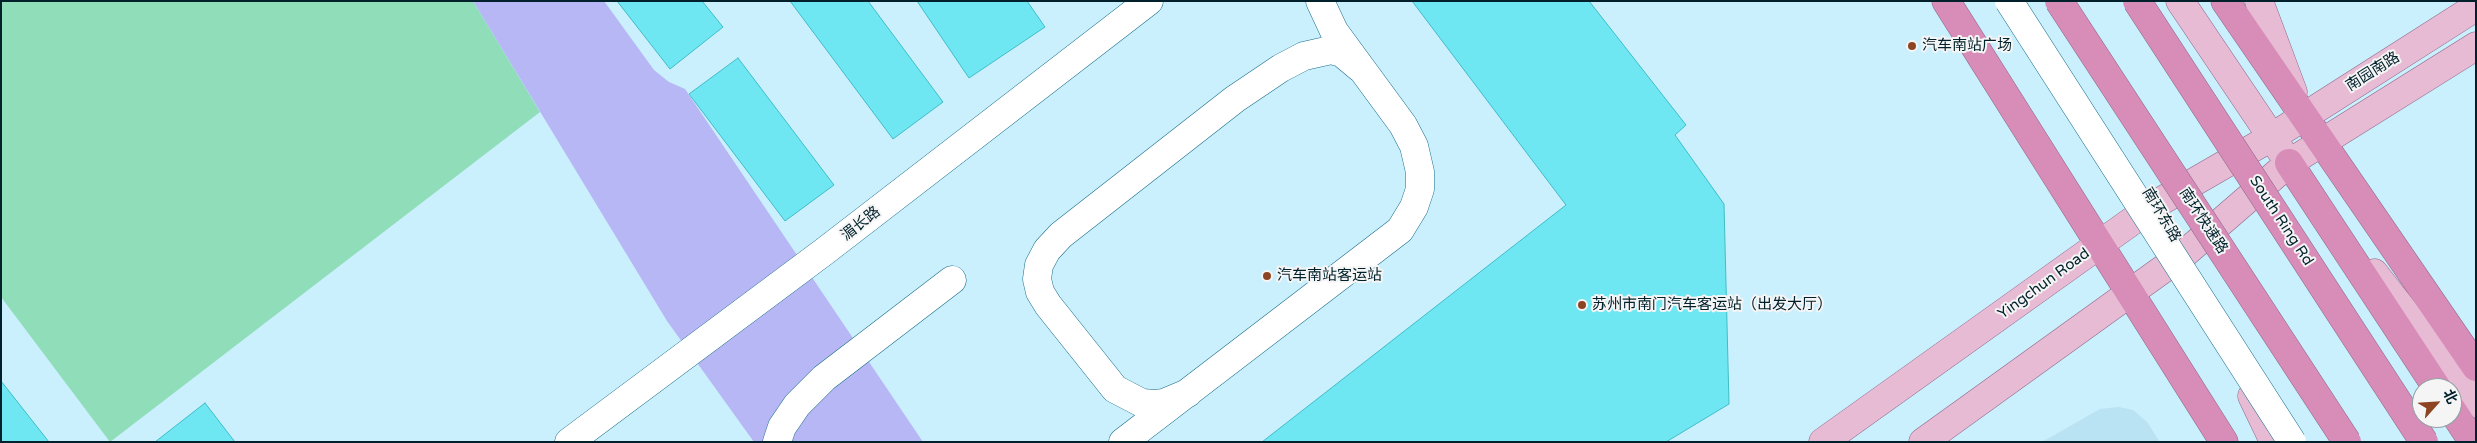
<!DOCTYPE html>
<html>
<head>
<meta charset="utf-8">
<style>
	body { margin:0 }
	#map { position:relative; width:2477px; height:443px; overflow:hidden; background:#caeffd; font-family:"Varela Round","Noto Sans SC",sans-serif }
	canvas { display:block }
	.frame { position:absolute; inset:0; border:2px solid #00202b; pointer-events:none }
	.north { position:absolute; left:2412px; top:378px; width:50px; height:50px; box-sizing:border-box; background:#f5f5f5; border:1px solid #93a0a4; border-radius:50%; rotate:64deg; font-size:14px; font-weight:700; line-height:20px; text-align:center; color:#00202b }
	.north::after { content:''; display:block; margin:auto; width:18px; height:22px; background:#8c4423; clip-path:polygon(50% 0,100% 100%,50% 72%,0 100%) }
</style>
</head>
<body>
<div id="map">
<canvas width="2477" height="443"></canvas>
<div class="frame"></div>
<div class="north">北</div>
</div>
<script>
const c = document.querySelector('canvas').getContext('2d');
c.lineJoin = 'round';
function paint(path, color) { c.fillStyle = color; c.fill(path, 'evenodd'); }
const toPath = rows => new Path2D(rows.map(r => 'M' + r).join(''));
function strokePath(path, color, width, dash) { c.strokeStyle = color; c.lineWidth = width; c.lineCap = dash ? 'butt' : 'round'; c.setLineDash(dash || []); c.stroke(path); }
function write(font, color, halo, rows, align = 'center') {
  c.font = font + ' "Varela Round","Noto Sans SC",sans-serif'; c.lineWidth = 4; c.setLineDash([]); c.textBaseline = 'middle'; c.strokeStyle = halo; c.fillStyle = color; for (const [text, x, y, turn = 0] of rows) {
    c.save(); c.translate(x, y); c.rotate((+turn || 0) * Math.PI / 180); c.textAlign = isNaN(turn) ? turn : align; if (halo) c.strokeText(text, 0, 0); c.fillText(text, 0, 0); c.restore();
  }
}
paint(toPath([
	[2118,407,2133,410,2147,422,2160,442,2042,442,2100,409]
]), '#b9e2f2');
paint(toPath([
	[1,1,473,1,540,112,110,442,1,297]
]), '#8fdeb9');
paint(toPath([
	[473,1,604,1,654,70,669,82,685,89,923,442,754,442,667,321]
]), '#b7b7f5');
const building = toPath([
	[617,1,702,1,723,27,670,69,617,1],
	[790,1,868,1,943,102,893,139,790,1],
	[917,1,1027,1,1045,27,969,78,917,1],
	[1412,1,1589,1,1686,125,1675,135,1724,204,1729,404,1666,442,1262,442,1566,205,1412,1],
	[738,58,834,185,785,221,689,94,738,58],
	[1,381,49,442,1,442,1,381],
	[205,403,235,442,155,442,205,403]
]);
paint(building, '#6fe7f2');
strokePath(building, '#3fbcc8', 1);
const minor = toPath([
	[1188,393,1164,403,1155,404,1142,403,1115,389,1048,305,1040,292,1037,279,1039,265,1047,250,1061,235,1235,99,1281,68,1304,56,1331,50,1342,53,1360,68],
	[569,442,825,251,1149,1],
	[777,442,782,427,797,405,824,378,952,280],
	[1123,442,1400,230,1414,207,1420,189,1420,172,1414,146,1403,125,1334,31,1320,1]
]);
const major = toPath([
	[2180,1,2281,151],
	[2259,1,2293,92],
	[2374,273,2476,403],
	[2252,396,2274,442],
	[1823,442,2156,204,2272,137,2476,7],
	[1923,442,2184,254,2289,163,2476,46]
]);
const highway = toPath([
	[1946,1,2224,442],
	[2225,1,2476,367],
	[2289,163,2437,388],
	[2452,410,2473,442]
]);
strokePath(minor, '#186d88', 29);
strokePath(major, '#8c6787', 29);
strokePath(highway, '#8c6787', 29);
strokePath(minor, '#fff', 28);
strokePath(major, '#e7bbd4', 28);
strokePath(highway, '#d78db8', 28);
const minorBridge = toPath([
	[2009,1,2292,442]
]);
const highwayBridge = toPath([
	[2059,1,2347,442],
	[2137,1,2424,442]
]);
strokePath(minorBridge, '#186d88', 29, []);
strokePath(highwayBridge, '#8c6787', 29, []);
strokePath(minorBridge, '#fff', 28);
strokePath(highwayBridge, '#d78db8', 28);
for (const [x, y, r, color] of [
	[1912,46,5,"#8c4423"],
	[1267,276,5,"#8c4423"],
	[1582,305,5,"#8c4423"]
]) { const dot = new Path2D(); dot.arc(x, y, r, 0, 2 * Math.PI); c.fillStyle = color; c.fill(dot); strokePath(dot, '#f5f5f5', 2); }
write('15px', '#00202b', '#f5f5f5', [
	["汽车南站广场",1922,46],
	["汽车南站客运站",1277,276],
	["苏州市南门汽车客运站（出发大厅）",1592,305]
], 'left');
write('15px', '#00202b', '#f5f5f5', [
	["南园南路",2373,72,-32],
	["南环东路",2161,215,59],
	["南环快速路",2203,221,57],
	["South Ring Rd",2281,221,57],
	["湄长路",861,224,-38],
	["Yingchun Road",2044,284,-36]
]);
</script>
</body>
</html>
